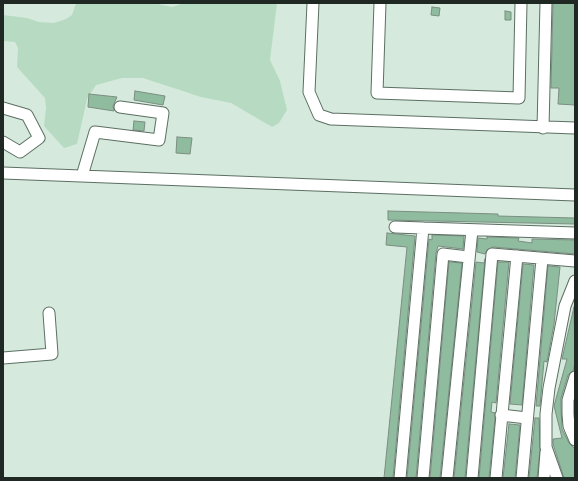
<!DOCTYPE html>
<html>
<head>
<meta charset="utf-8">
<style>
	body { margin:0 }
	#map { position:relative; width:578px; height:481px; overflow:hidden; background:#d5eadc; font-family:"Work Sans",sans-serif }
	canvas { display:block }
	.frame { position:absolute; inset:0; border:4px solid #202823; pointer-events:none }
</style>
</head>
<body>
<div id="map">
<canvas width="578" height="481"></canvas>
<div class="frame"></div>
</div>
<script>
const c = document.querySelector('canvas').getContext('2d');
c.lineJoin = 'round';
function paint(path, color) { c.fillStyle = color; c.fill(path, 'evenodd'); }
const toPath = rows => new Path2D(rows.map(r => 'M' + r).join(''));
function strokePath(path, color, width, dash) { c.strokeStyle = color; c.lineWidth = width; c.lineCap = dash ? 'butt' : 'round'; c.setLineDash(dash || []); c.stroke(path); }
paint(toPath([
	[76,3,154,3,172,7,184,3,277,3,270,60,280,81,287,110,279,123,272,127,231,103,201,97,143,78,122,78,96,85,87,99,77,144,64,148,44,126,46,108,45,98,17,67,18,48,15,42,3,41,3,15,27,18,39,22,54,23,66,19,72,15]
]), '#b6dbc2');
const building = toPath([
	[553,3,575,3,575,105,558,104,559,88,551,88,553,3],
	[432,7,440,8,439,16,431,15,432,7],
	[505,11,511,12,511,20,505,20,505,11],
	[135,91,165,96,163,105,134,100,135,91],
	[89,94,117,97,113,106,114,111,88,107,89,94],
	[134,121,145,122,144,131,133,130,134,121],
	[177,137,192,138,190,154,176,153,177,137],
	[388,211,498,214,498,216,575,218,575,224,388,220,388,211],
	[387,233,415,236,393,478,384,478,407,247,386,245,387,233],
	[432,235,464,236,463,249,438,246,436,253,416,478,407,478,429,239,432,240,432,235],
	[487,237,519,238,518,241,532,243,532,239,575,240,575,254,493,247,487,250,485,254,477,252,478,238,487,239,487,237],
	[485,259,465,478,454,478,476,262,484,263,485,259],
	[449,262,462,263,440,478,430,478,449,262],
	[498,262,509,262,496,403,492,402,491,412,495,413,495,418,489,478,479,478,498,262],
	[523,264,534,265,522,405,510,404,523,264],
	[548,266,560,267,554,324,547,362,544,361,540,406,536,406,548,266],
	[574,307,575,363,573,371,568,375,561,398,561,407,562,429,569,443,575,449,575,478,564,478,553,444,553,439,562,438,554,406,567,359,562,359,574,307],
	[535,418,539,418,540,450,537,478,529,478,535,418],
	[509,424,520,425,515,478,503,478,509,424]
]);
paint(building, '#8fbb9f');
strokePath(building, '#7b8e81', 1);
const minor = toPath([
	[313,3,309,92,319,115,331,119,575,128],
	[380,3,377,93,519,98,521,3],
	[3,108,27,115,39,138,20,152,3,142],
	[543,128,546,3],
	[3,173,575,195],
	[82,176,95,132,159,140,163,113,120,107],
	[395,227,423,228],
	[3,358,52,354,49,313],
	[575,377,568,400,568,414,569,426,575,440],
	[501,415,527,418],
	[400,478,423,228,575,233],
	[423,478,443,254,468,257],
	[447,478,472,230],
	[472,478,492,254,575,261],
	[496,478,517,256],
	[522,478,542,259],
	[544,478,546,452],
	[557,478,546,447,546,414,549,388,565,306,575,281]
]);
strokePath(minor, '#5c6f63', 13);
strokePath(minor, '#fff', 11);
</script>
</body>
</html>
